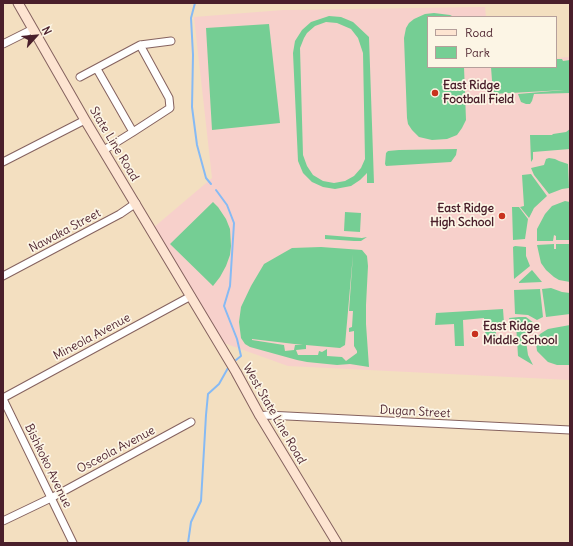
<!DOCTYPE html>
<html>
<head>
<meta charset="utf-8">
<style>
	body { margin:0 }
	#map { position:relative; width:573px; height:546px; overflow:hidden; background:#f3dfc0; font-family:Delius,sans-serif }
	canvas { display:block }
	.frame { position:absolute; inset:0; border:4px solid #4a1f2b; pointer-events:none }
	.legend { position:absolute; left:427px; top:16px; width:130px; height:52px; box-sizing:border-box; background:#fcf5e5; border:1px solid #b59f9b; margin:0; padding:5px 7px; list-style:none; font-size:12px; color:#4a1f2b }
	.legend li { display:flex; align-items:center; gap:8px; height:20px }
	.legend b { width:20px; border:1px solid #b59f9b }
	.north { position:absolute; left:16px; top:16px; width:40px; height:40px; -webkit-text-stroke:3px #fcf5e5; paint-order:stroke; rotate:63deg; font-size:11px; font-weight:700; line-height:16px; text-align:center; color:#4a1f2b }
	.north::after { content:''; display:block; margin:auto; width:14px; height:18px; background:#4a1f2b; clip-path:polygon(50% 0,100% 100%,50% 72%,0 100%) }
</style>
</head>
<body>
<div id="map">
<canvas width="573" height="546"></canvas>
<div class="frame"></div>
<ul class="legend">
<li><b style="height:5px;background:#fde4d1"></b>Road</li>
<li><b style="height:11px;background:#75ce94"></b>Park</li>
</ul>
<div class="north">N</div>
</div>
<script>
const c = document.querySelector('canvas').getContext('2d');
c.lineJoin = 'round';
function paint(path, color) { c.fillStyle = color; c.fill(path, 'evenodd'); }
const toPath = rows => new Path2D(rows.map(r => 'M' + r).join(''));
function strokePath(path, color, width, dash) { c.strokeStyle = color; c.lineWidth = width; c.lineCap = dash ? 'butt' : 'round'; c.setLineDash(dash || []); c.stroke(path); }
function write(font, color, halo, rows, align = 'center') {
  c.font = font + ' Delius,sans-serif'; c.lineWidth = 3.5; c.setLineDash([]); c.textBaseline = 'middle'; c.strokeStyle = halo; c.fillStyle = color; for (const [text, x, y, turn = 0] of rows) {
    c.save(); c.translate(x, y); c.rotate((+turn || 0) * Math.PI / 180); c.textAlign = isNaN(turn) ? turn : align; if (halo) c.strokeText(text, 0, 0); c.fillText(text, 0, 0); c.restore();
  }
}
paint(toPath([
	[485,7,486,17,428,17,428,67,556,67,556,58,570,57,570,380,288,366,224,343,153,228,212,178,194,17,283,10]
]), '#f7d0cb');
paint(toPath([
	[434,13,450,15,454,17,428,17,428,67,464,67,466,120,462,128,457,135,447,139,432,140,419,137,412,130,408,124,407,118,404,38,406,28,409,23,414,19,425,14],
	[329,16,341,17,353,22,369,37,374,183,367,183,367,173,360,180,351,186,335,189,323,187,312,182,303,173,298,161,293,53,295,41,302,30,311,22],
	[326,22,337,23,351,29,358,38,363,53,365,159,361,168,354,176,345,181,334,183,323,181,313,175,307,166,303,155,300,48,304,38,307,33,315,26],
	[269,24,280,123,212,130,206,28],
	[556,59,562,59,563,61,570,60,570,93,534,94,532,101,530,104,526,104,521,102,518,94,564,90,493,94,491,67,556,67],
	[570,129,570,149,533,152,533,159,531,162,530,135,552,135,553,134,566,132],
	[457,149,456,155,451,162,386,166,385,164,386,153,388,151,399,150],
	[549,158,555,159,559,161,568,164,569,188,562,189,549,194,534,175,531,168,544,165,546,159],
	[531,174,547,196,534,208,529,218,520,207,524,206,522,175],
	[565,201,570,202,570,240,556,240,556,236,554,235,553,241,537,241,537,229,545,214,552,206],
	[213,202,218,207,226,219,230,229,231,246,230,255,226,266,220,277,213,286,170,244],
	[512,207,519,207,528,219,525,239,513,240],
	[345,212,361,213,360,232,344,231],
	[325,235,362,238,367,237,361,241,354,241,325,239],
	[554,244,554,249,556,249,556,244,570,244,570,282,559,280,554,277,546,270,541,263,537,245],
	[515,246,526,247,526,256,530,266,514,279,513,247],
	[321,247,362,250,367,256,368,266,366,305,366,324,369,367,350,364,337,365,307,362,297,360,250,347,245,344,241,338,239,322,241,307,251,286,264,264,292,248],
	[353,254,349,311,353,311,352,327,349,328,349,332,354,331,354,346,357,351,357,353,346,361,342,357,327,356,327,349,322,352,319,351,318,355,298,355,296,350,306,349,306,345,340,348,345,345],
	[252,340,252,339,303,345,295,345,294,350,285,351,284,345],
	[532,270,542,282,519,283,519,282],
	[551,288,562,292,570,293,570,314,546,317,542,289],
	[540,289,543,317,537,320,528,315,515,314,514,290],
	[503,309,504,323,495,324,497,343,491,344,491,341,486,341,484,318,463,320,464,346,455,346,454,324,435,325,436,313],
	[519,317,526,317,534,323,528,330,526,341,528,355,533,365,518,356,516,323,511,323,509,318],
	[570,325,570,365,557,365,548,362,537,351,536,343,537,339,540,334,548,329]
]), '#75ce94');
strokePath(toPath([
	[195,3,191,18,193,55,192,107,197,145,206,178,211,184],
	[216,190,227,205,234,223,230,286,224,306,237,339,241,356,236,360],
	[188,543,191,522,201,501,206,415,208,394,219,384,228,368]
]), '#86baf4', 2);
const street = toPath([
	[3,44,33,29],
	[97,69,133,132,170,108,169,98,140,45],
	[80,77,140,45,171,41],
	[104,150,133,132],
	[3,162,85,120],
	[3,276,120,214,136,203],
	[3,398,191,296],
	[3,399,73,543],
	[260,416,267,415,570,430],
	[3,521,51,498,191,422]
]);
const secondary = toPath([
	[18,3,85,120,236,372,260,416,337,543]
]);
strokePath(street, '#85625f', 9);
strokePath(secondary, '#85625f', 11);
strokePath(street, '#fff', 7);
strokePath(secondary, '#fde4d1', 9);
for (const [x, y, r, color] of [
	[435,93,4,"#c8321e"],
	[502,216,4,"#c8321e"],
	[475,334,4,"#c8321e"]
]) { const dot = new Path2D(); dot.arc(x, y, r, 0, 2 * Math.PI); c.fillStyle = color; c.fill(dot); strokePath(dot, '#fcf5e5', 1.5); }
write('bold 12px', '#4a1f2b', '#fcf5e5', [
	["East Ridge",443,86],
	["Football Field",443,100],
	["East Ridge",494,209,"right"],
	["High School",494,223,"right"],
	["East Ridge",483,327],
	["Middle School",483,341]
], 'left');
write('12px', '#4a1f2b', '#fcf5e5', [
	["State Line Road",114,144,59],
	["Nawaka Street",65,231,-28],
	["Mineola Avenue",92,337,-28],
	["Dugan Street",415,412,3],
	["West State Line Road",274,414,60],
	["Osceola Avenue",116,450,-28],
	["Bishkoko Avenue",48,466,64]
]);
</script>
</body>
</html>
